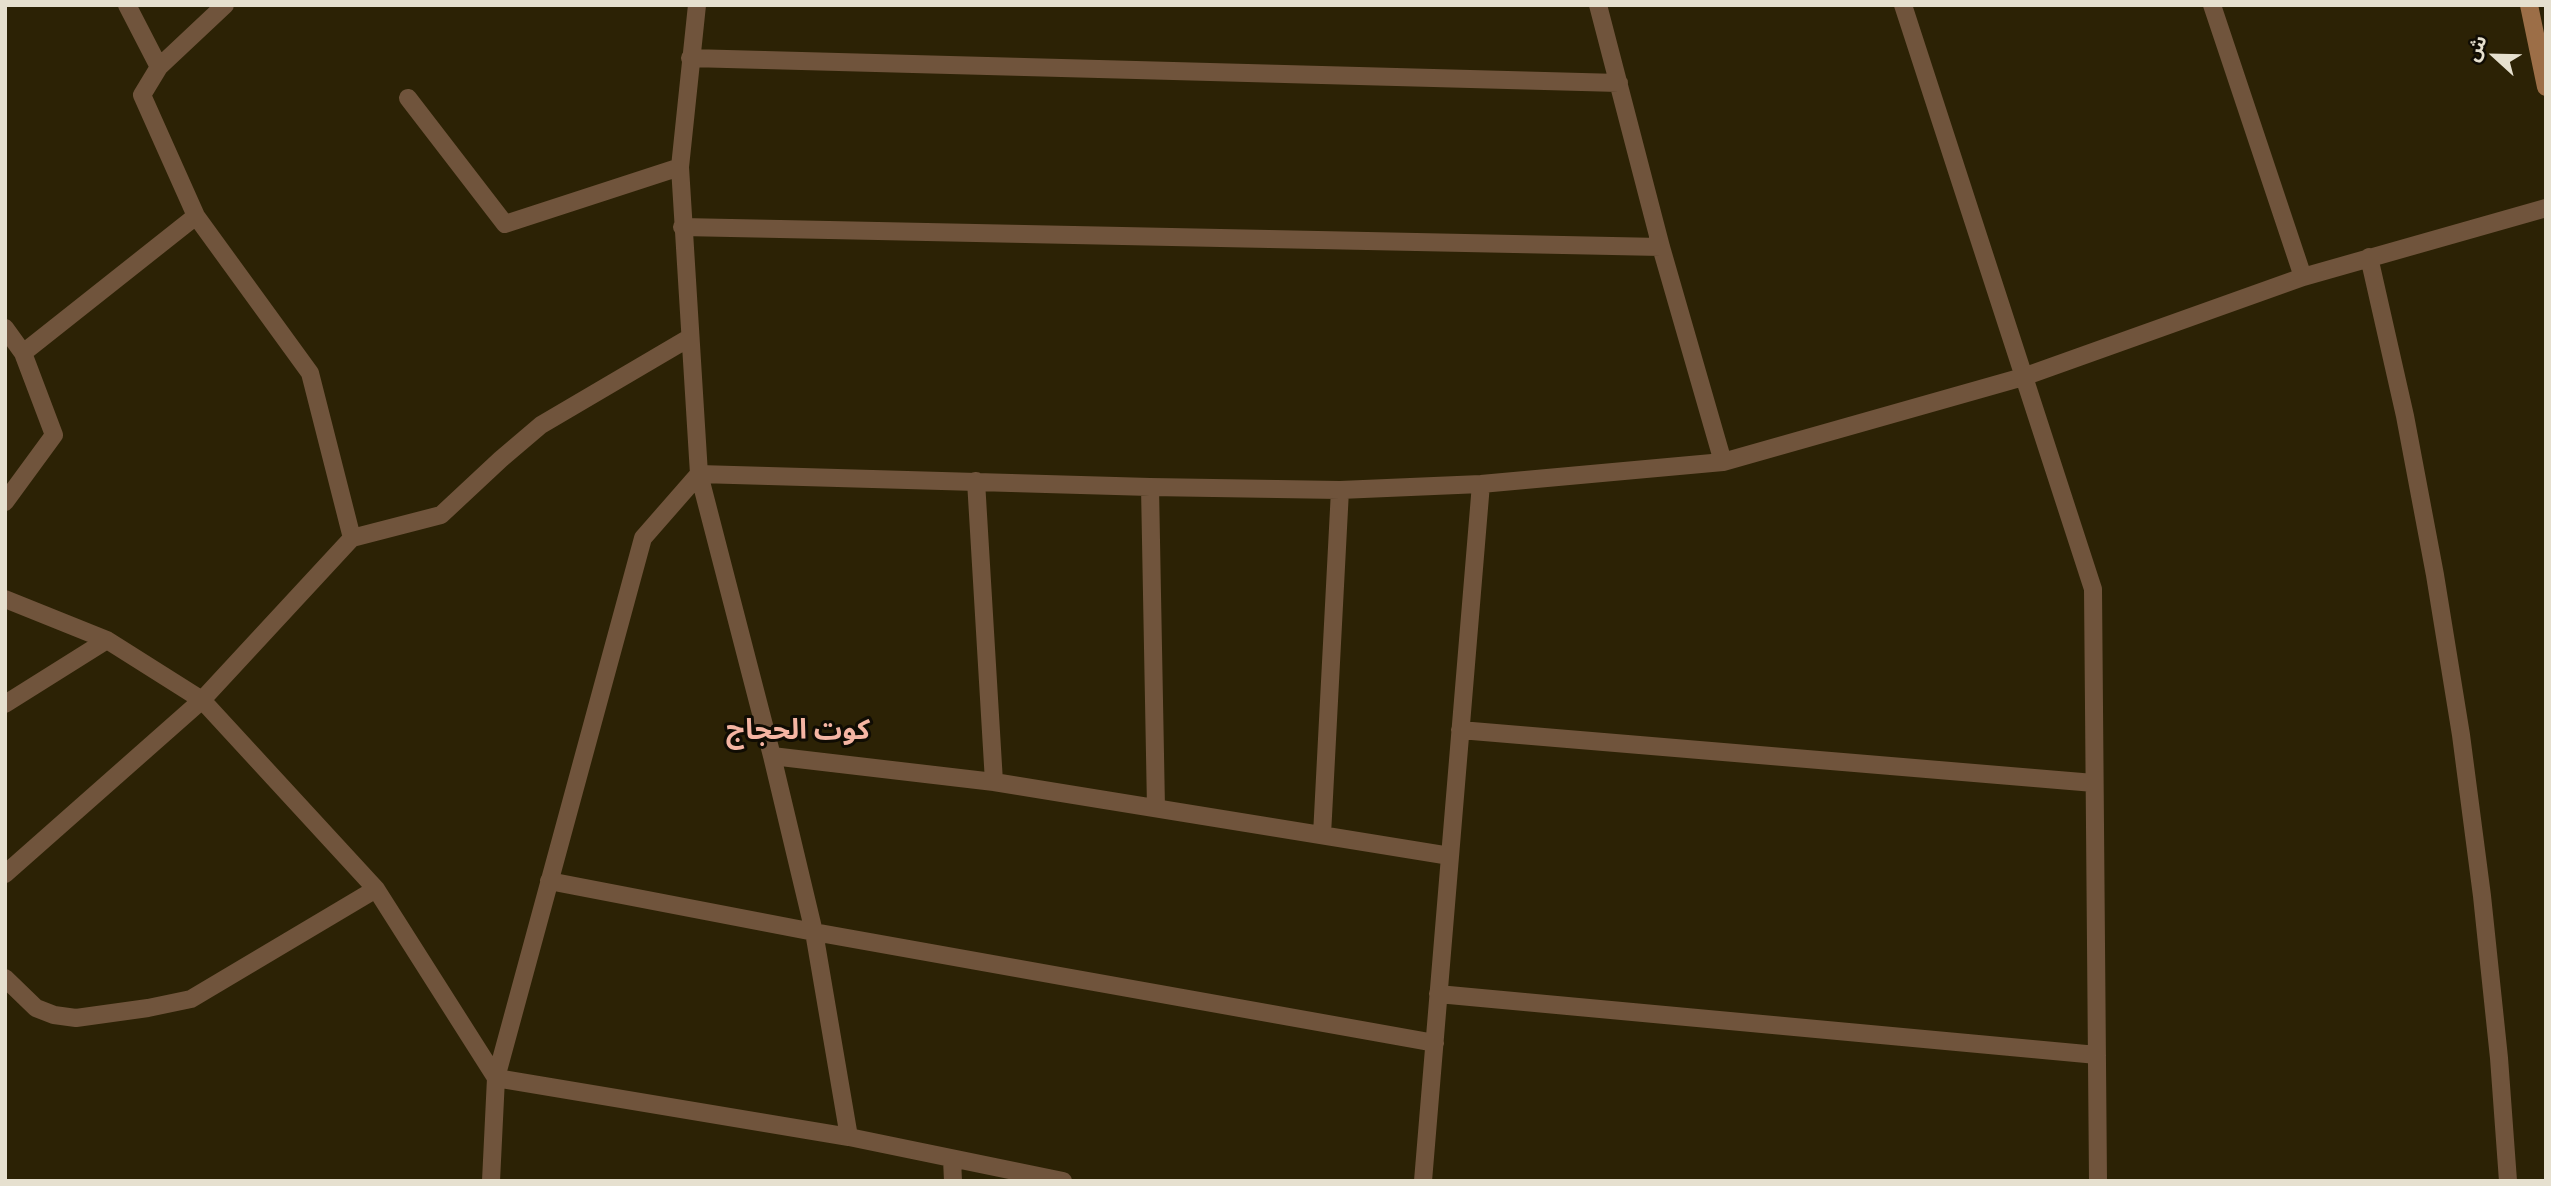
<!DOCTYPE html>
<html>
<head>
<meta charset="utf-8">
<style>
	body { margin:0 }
	#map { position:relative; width:2551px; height:1186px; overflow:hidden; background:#2c2205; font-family:"Golos Text","Noto Sans Arabic",sans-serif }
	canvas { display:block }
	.frame { position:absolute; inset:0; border:7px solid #e6e0cf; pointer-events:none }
	.north { position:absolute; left:2460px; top:21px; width:70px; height:70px; -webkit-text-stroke:5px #100c03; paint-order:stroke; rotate:292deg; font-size:19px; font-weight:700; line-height:28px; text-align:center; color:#e6e0cf }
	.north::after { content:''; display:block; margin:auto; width:24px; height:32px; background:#e6e0cf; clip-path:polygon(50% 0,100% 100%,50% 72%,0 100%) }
</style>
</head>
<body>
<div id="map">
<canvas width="2551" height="1186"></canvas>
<div class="frame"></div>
<div class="north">ش</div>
</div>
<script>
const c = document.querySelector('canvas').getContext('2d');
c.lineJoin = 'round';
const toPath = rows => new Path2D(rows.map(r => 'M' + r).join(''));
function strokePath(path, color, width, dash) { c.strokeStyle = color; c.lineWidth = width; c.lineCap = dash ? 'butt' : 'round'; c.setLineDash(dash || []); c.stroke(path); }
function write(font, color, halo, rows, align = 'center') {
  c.font = font + ' "Golos Text","Noto Sans Arabic",sans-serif'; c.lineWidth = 6; c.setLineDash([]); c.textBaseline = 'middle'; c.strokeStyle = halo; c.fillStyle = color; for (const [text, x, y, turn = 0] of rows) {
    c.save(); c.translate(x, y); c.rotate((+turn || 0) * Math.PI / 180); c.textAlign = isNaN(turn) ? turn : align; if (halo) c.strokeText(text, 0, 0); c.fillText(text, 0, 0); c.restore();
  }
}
strokePath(toPath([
	[127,5,159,67],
	[697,5,680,167,699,474,772,756,814,932,849,1137],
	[1598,5,1661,247,1723,462],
	[1903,5,2093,589,2098,1181],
	[2212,5,2303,277],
	[690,58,1619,83],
	[408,98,505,224,680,167],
	[682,227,1661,247],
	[2369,257,2405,416,2435,575,2461,735,2482,896,2499,1058,2508,1181],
	[5,328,23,353,54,435,5,502],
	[23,353,196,216],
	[976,481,994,782],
	[1150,487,1156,808],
	[352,538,441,515,501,459,541,425,689,338],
	[5,599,107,640,202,700,376,889,496,1078,849,1137,1063,1181],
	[5,704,107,640],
	[1460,730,2094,783],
	[772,756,994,782,1450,856],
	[1322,835,1340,490],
	[5,874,202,700,352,538,310,373,196,216,142,95,159,67,225,5],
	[549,881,814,932,1435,1043],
	[5,978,36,1008,54,1015,76,1018,148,1008,191,999,376,889],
	[1438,994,2097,1055],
	[952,1159,953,1181],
	[491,1181,496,1078,643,538,699,474,1150,487,1340,490,1481,484,1723,462,2023,377,2303,277,2546,208],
	[1423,1181,1481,484]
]), '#70543c', 18);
strokePath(toPath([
	[2529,5,2546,87]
]), '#9c6e47', 18);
write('bold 28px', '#f5b5a3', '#100c03', [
	["كوت الحجاج",798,730]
]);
</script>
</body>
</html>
